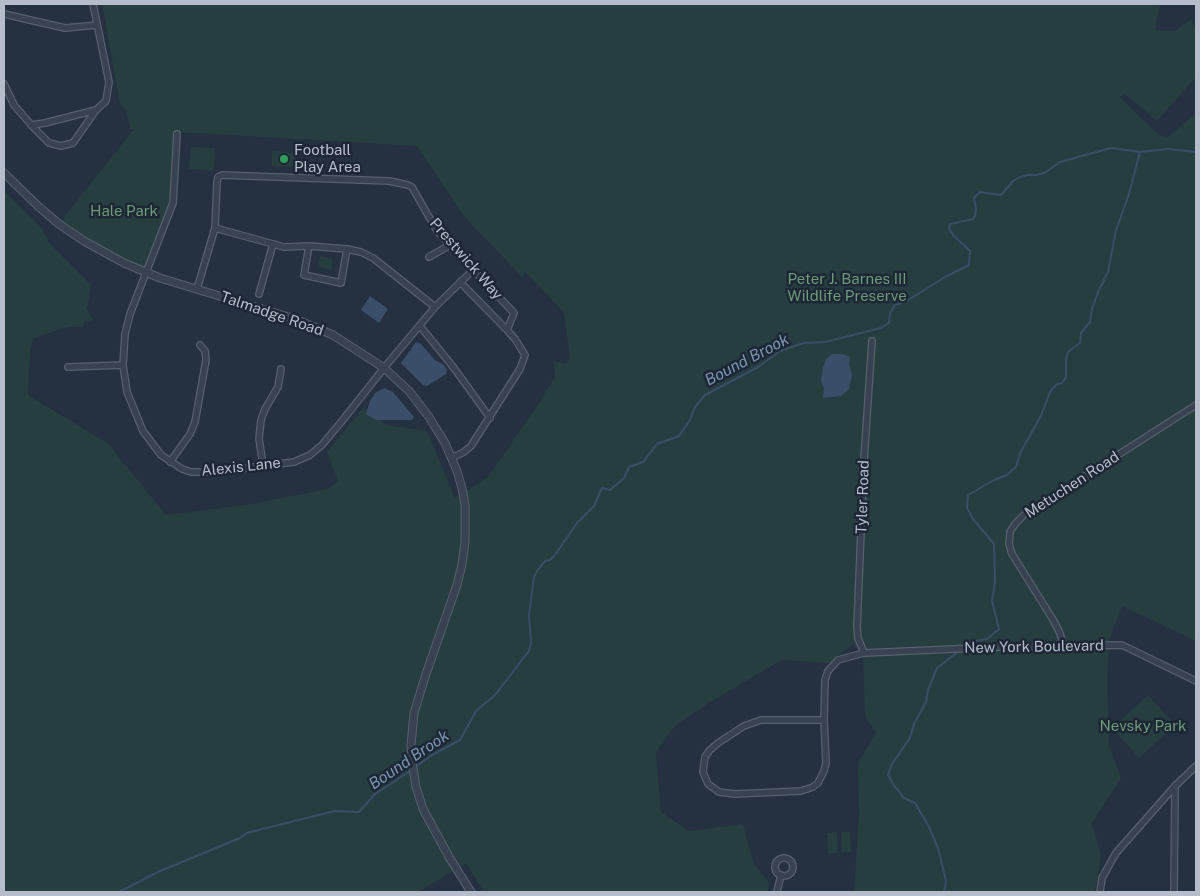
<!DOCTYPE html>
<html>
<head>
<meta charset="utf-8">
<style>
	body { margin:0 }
	#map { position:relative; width:1200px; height:896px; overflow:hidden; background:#253040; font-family:"Public Sans",sans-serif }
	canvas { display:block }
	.frame { position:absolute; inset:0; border:5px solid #b5bdca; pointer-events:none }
</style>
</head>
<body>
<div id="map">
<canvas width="1200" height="896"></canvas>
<div class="frame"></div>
</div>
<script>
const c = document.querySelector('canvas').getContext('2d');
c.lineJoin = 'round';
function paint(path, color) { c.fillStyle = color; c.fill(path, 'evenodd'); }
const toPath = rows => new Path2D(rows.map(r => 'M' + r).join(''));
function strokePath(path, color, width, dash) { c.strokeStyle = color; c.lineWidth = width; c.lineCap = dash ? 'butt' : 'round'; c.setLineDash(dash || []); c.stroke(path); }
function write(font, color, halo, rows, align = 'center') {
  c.font = font + ' "Public Sans",sans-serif'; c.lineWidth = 5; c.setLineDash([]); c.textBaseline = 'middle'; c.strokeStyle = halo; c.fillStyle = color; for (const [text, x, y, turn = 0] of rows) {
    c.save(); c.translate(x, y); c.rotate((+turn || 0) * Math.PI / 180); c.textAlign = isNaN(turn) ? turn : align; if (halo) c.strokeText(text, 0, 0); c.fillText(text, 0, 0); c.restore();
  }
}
paint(toPath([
	[102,4,1160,4,1155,30,1175,31,1191,19,1196,30,1196,77,1157,121,1125,94,1120,97,1159,135,1168,137,1196,113,1196,641,1122,606,1110,638,1107,677,1109,746,1121,778,1092,823,1101,855,1095,892,854,892,859,815,858,763,876,733,865,715,863,654,853,644,829,663,782,660,710,702,675,726,656,753,661,812,689,831,743,824,753,862,769,883,768,892,484,892,466,863,418,892,4,892,4,191,41,227,50,244,91,285,87,309,93,320,84,322,83,327,68,327,33,338,30,354,28,395,112,446,113,450,166,515,246,505,328,489,338,481,327,452,366,404,365,409,386,425,427,431,455,498,488,477,537,406,555,377,554,361,566,364,570,358,564,312,525,272,522,277,463,215,417,146,178,132,174,194,147,273,104,251,61,221,134,129,130,129,126,110,120,104],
	[191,147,215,148,214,171,189,169],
	[272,151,297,153,296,167,272,166],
	[320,256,333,259,331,270,318,267],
	[1148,695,1175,725,1139,758,1112,728],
	[837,832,838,853,828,853,827,833],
	[841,832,850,832,851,852,842,853]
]), '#273e41');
paint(toPath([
	[370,296,388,309,379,323,361,310],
	[416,342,421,344,435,360,444,365,447,370,446,374,427,386,423,385,401,363],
	[832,354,842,354,850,357,849,364,852,375,850,384,849,389,841,396,823,398,824,389,821,380,823,368,826,359],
	[384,388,393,392,414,417,412,420,376,420,366,414,370,401,375,393]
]), '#3a4e69');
strokePath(toPath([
	[964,646,970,642,987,639,999,629,992,601,995,582,994,544,973,519,967,508,968,495,994,480,1007,475,1016,467,1020,453,1041,416,1050,392,1057,384,1062,383,1066,377,1066,359,1068,352,1080,343,1081,333,1090,322,1092,309,1098,292,1108,272,1116,230,1128,197,1140,152],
	[414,768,432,755,460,740,476,711,495,695,529,651,531,643,529,615,534,577,537,571,545,561,550,560,555,555,577,523,594,506,602,488,610,490,624,478,629,467,643,462,657,444,679,436,690,420,695,407,705,395,758,367,780,351,804,343,825,342,881,328,889,323,890,313,895,305,905,302,945,277,969,265,970,251,954,236,949,229,950,224,973,219,975,216,976,209,974,198,980,192,1001,195,1013,181,1020,177,1028,175,1037,175,1046,172,1060,162,1111,148,1140,152,1168,149,1196,152],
	[119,892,160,871,240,838,247,833,335,811,359,812,375,794,410,771],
	[944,892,946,881,938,848,928,825,915,803,904,798,893,784,888,775,892,764,910,738,914,724,926,702,928,690,937,668,959,651]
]), '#3a4e69', 2);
const minor = toPath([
	[4,14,65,28,97,25],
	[4,84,14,105,33,127,49,143,61,146,73,143,96,110,106,101,109,82,93,4],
	[31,125,45,123,96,110],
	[177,134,173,203,130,314,125,334,123,365,127,392,143,431,161,455,182,469,191,472,214,472,294,462,310,455,322,445,342,421,384,368,435,307,473,270],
	[215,228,284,247,309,246,347,249,361,252,373,258,435,307],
	[309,246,304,275,341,283,347,249],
	[429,257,450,245],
	[460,282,507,330],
	[197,289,215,228,217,182,218,177,222,175,389,181,408,185,412,187,437,231,514,313,507,330,515,339,525,355,520,369,471,446,464,452,452,458],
	[259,294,273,244],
	[420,326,454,368,490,418],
	[68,367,123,365],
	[170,462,190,434,195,422,206,360,205,351,200,345],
	[263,465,259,439,261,420,265,409,278,387,281,369],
	[1064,646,1059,631,1052,618,1012,554,1009,544,1010,532,1015,524,1024,515,1196,405],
	[864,653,858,638,857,627,864,460,872,341],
	[761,720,824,720,826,763,824,771,818,783,813,787,801,791,735,794,719,792,708,784,703,772,705,757,709,751,718,743,744,726,761,720],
	[824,720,825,680,828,671,838,660,864,653,999,647,1122,645,1196,681],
	'775 867a9 9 0 1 1 18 0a9 9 0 1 1-18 0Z',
	[1174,891,1175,786],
	[777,892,781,875],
	[1100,892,1102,878,1116,853,1175,786,1196,766]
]);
const tertiary = toPath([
	[4,173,39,207,59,224,84,241,124,263,160,278,295,319,333,335,384,368,409,391,429,417,445,443,457,471,462,488,465,505,465,542,462,564,457,585,426,674,414,713,411,745,412,762,416,787,423,809,449,857,471,892]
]);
strokePath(minor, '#57606d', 8);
strokePath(tertiary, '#57606d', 9);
strokePath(minor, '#394250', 5.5);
strokePath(tertiary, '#394250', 7);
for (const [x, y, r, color] of [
	[284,159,5,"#2e9e5b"]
]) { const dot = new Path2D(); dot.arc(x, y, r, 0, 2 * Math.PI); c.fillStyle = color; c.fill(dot); strokePath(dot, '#1e2735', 2); }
write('15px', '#b5bdca', '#1e2735', [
	["Football",294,150],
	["Play Area",294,167]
], 'left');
write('15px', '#6c9b77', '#1e2735', [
	["Hale Park",124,211],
	["Peter J. Barnes III",847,279],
	["Wildlife Preserve",847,296],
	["Nevsky Park",1143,726]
]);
write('15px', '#b5bdca', '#1e2735', [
	["Prestwick Way",466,259,49],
	["Talmadge Road",272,314,19],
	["Alexis Lane",241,467,-6],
	["Metuchen Road",1072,485,-33],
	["Tyler Road",863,497,-88],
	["New York Boulevard",1034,647,-1]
]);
write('italic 16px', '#7c94b2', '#1e2735', [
	["Bound Brook",747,360,-28],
	["Bound Brook",409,760,-34]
]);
</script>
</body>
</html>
